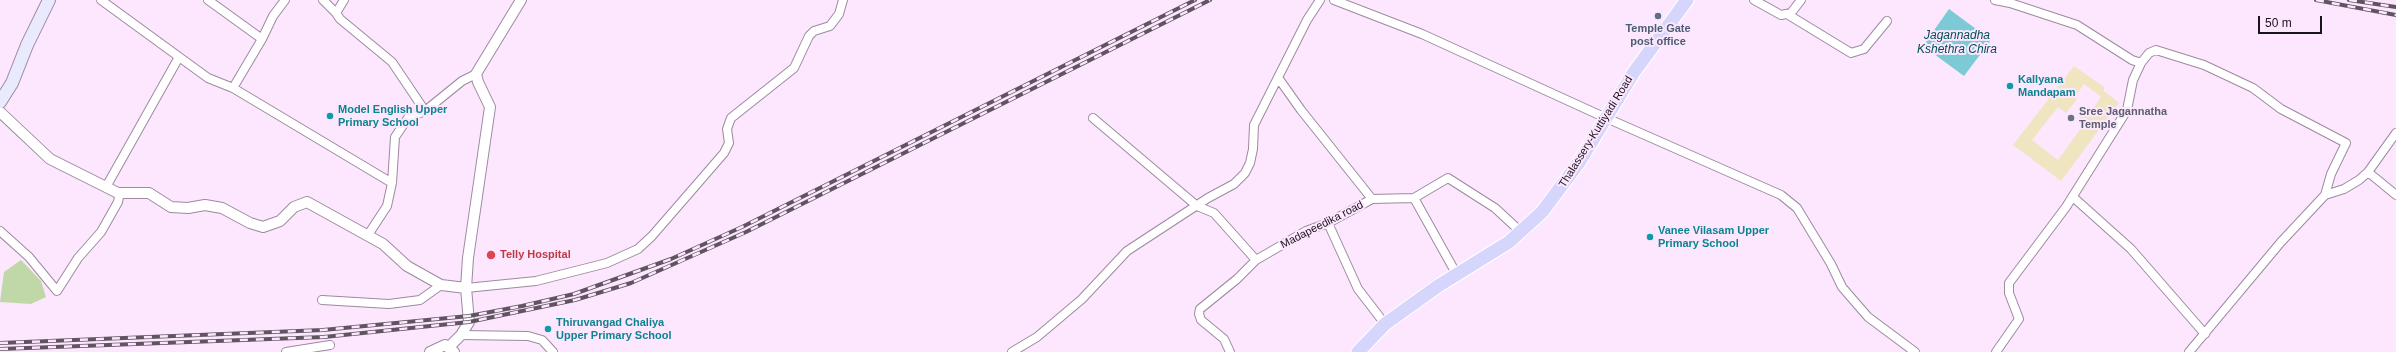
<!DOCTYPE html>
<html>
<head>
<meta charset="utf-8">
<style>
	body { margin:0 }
	#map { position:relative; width:2396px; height:352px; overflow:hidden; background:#fce7fe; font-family:Arial,sans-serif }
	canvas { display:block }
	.scale { position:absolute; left:2258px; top:16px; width:64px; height:18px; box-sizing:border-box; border:2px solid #1a131b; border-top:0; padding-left:5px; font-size:12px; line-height:14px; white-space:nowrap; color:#1a131b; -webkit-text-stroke:3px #fce7fe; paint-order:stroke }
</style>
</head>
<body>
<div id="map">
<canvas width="2396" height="352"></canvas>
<div class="scale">50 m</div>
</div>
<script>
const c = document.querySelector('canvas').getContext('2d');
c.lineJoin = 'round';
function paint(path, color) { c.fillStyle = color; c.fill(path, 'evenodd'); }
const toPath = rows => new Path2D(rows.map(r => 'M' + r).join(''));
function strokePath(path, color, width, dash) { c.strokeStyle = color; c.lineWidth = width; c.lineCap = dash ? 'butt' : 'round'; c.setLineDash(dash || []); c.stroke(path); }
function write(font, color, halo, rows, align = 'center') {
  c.font = font + ' Arial,sans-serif'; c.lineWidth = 4; c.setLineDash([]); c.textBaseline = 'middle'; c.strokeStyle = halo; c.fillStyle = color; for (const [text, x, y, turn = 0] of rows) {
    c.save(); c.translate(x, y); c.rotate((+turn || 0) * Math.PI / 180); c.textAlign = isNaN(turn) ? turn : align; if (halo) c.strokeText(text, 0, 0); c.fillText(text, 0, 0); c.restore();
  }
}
paint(toPath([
	[21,260,41,281,46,297,31,304,0,302,4,272]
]), '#c0d7a8');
paint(toPath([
	[2074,66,2104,87,2104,91,2119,103,2061,181,2013,145],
	[2084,84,2101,97,2093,109,2088,106,2078,119,2084,124,2058,160,2032,140,2058,107,2066,113,2077,99,2075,97]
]), '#efe5c0');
paint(toPath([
	[1949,9,1991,40,1964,76,1923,46]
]), '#7bcad5');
const minor = toPath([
	[101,0,208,78,233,88,262,39,273,16,285,0],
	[208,0,262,39],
	[323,0,336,13],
	[344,0,336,13,340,19,392,62,425,111,462,81,476,74],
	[1334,0,1422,34,1595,113,1781,195,1797,208,1831,264,1842,287,1868,317,1915,352],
	[1754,0,1781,15,1791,13,1801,0],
	[1995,0,2010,3,2077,25,2132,60,2141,63,2149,53,2156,50,2204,65,2253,88,2281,109,2346,143,2331,174,2325,195,2281,242,2189,352],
	[1787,14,1851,53,1864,49,1887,21],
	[1279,79,1301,110,1372,199],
	[233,88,392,183],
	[1093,118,1197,206,1214,213,1256,260],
	[2368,172,2396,195],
	[106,187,179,57],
	[2325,195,2344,189,2359,180,2368,172,2396,133],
	[2073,197,2131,249,2205,334],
	[1414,198,1457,275],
	[1328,223,1358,289,1385,324],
	[0,231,29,257,57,291,78,258,101,232,118,202,120,192],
	[368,235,387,206,392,183,395,137,408,118,425,111],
	[466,288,536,281,607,263,638,249,652,236,724,153,729,143,727,129,731,118,794,68,809,36,814,31,830,26,839,14,843,0],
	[322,300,389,304,420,300,441,285],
	[461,335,528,336,542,340,553,352],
	[286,352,330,345],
	[1012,352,1037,337,1082,299,1127,251,1208,198,1234,184,1245,173,1250,163,1253,149,1254,125,1307,20,1320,0],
	[1230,352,1224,339,1201,320,1199,314,1200,309,1237,279,1256,260,1306,231,1328,223,1372,199,1414,198,1448,178,1495,208,1521,232],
	[1996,352,2019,319,2009,293,2009,283,2066,207,2127,110,2133,80,2141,63]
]);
const tertiary = toPath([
	[0,112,50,159,118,193,149,193,171,207,188,208,205,205,222,208,250,223,263,227,280,221,294,207,307,202,383,244,407,266,441,285,466,288],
	[449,347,461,335,469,322,466,288,468,258,490,107,478,82,476,74,521,0],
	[430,352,445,345,454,352]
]);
const secondary = toPath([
	[0,102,12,83,27,45,49,0]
]);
const primary = toPath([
	[1358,352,1385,324,1438,286,1509,242,1542,212,1580,161,1634,72,1687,0]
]);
strokePath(minor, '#9d8a9f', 10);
strokePath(tertiary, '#9d8a9f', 12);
strokePath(secondary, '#9d8a9f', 14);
strokePath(primary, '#fff', 15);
strokePath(minor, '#fff', 8);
strokePath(tertiary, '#fff', 10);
strokePath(secondary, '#eaeafe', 12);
strokePath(primary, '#d6d6fd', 13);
const rail = toPath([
	[2316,0,2396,15],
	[2349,0,2396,7],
	[0,343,323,330,469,316,522,306,574,294,671,259,742,227,1195,0],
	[0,349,324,337,469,322,575,300,631,283,746,232,1210,0]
]);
strokePath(rail, '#5f5460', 4);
strokePath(rail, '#fce7fe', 2.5, [8]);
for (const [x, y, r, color] of [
	[1658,16,4,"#5c6f8a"],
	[2010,86,4,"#0f9aa8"],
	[330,116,4,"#0f9aa8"],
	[2071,118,4,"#6b7280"],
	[1650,237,4,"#0f9aa8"],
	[491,255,5,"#e0444e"],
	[548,329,4,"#0f9aa8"]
]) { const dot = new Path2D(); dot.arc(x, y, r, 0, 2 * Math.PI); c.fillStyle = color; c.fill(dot); strokePath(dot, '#fce7fe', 1.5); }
write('bold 11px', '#4e5e75', '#fce7fe', [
	["Temple Gate",1658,29],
	["post office",1658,42]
]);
write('bold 11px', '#0d838f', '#fce7fe', [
	["Kallyana",2018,80],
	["Mandapam",2018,93],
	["Model English Upper",338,110],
	["Primary School",338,123],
	["Vanee Vilasam Upper",1658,231],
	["Primary School",1658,244],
	["Thiruvangad Chaliya",556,323],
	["Upper Primary School",556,336]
], 'left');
write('bold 11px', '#5b616d', '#fce7fe', [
	["Sree Jagannatha",2079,112],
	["Temple",2079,125]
], 'left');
write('11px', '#1a131b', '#fce7fe', [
	["Thalassery-Kuttiyadi Road",1596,132,-58],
	["Madapeedika road",1322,225,-27]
]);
write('bold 11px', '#be3a42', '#fce7fe', [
	["Telly Hospital",500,255]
], 'left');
write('italic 12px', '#024e56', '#fce7fe', [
	["Jagannadha",1957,36],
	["Kshethra Chira",1957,50]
]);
</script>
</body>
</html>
